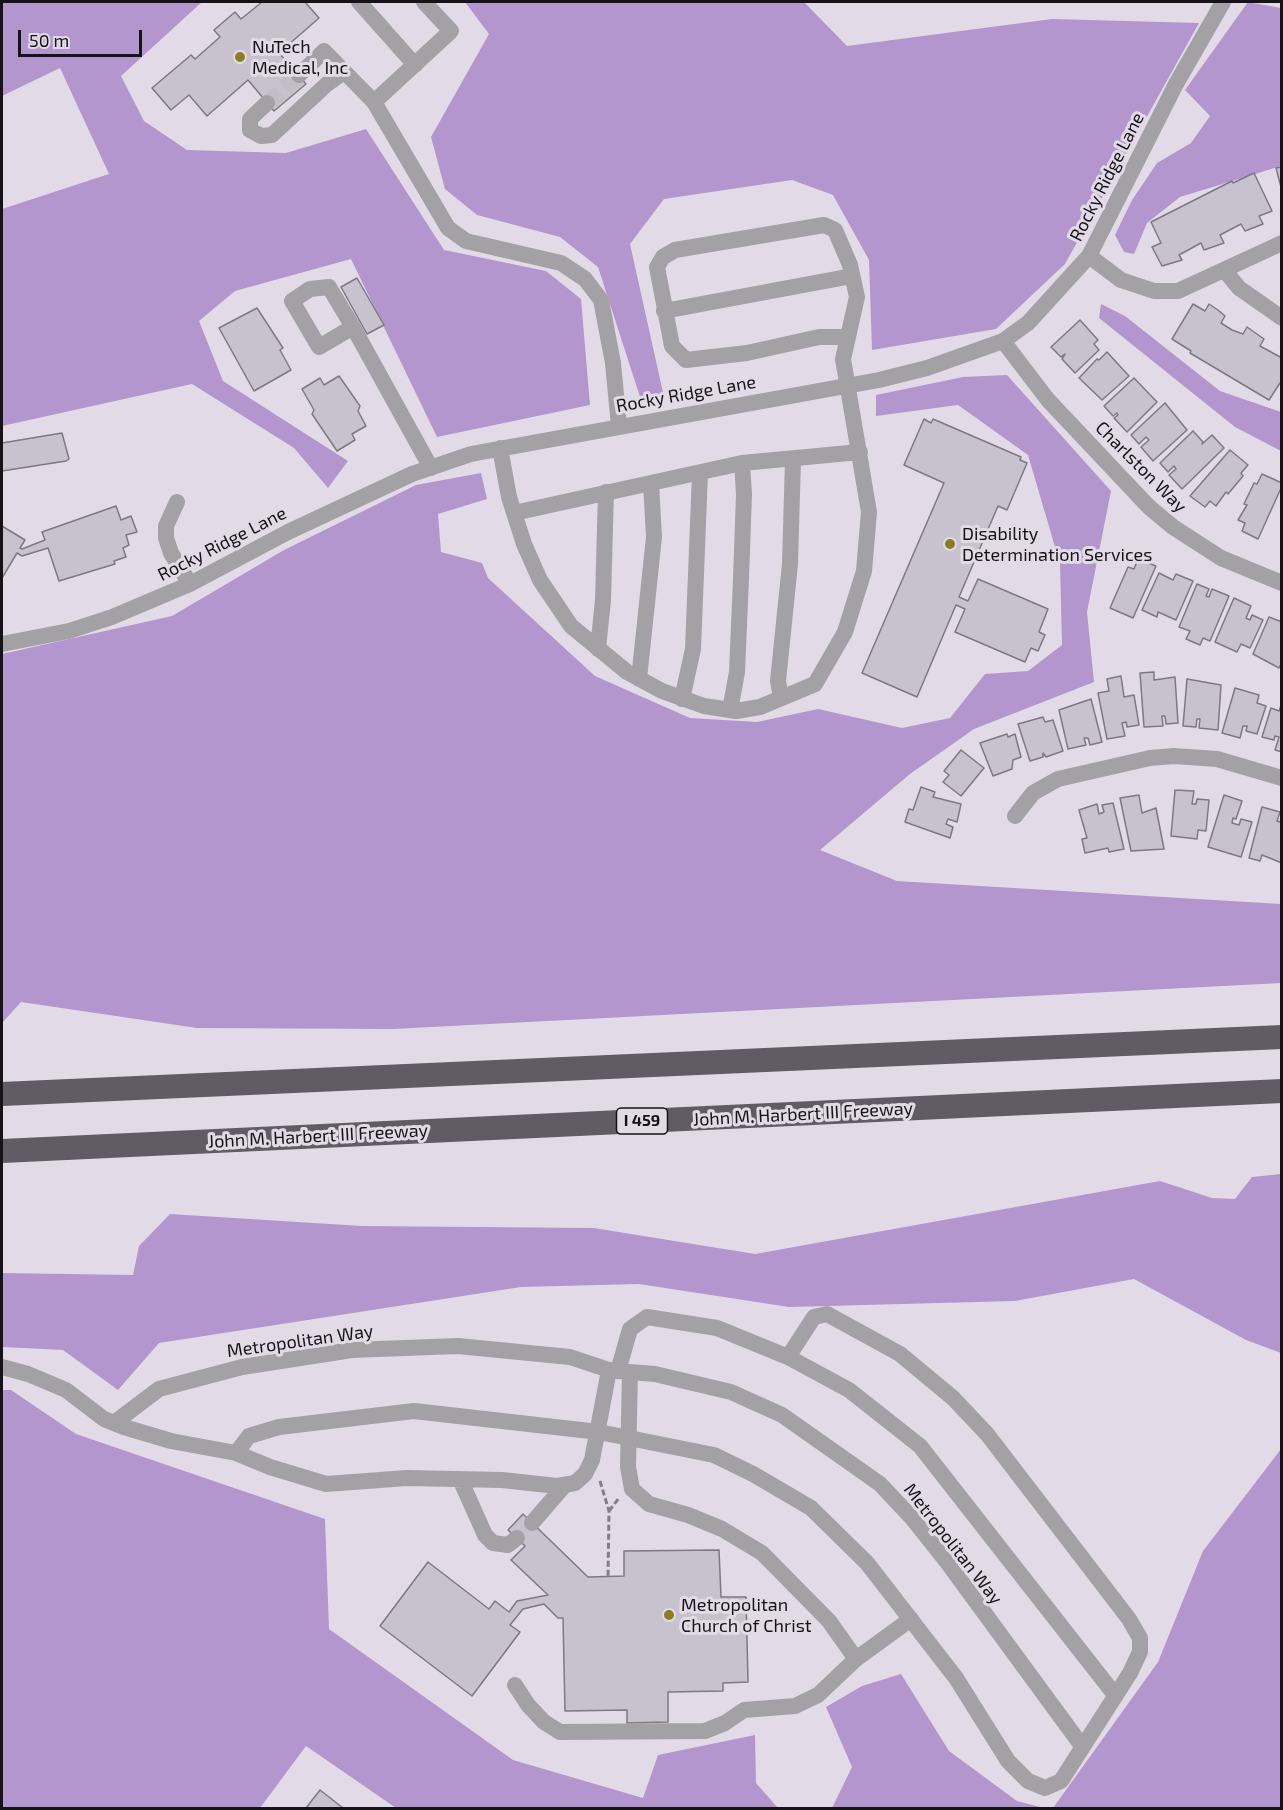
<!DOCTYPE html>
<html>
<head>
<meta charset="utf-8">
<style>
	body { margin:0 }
	#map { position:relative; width:1283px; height:1810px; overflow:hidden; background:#e2dbe7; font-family:"Exo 2",sans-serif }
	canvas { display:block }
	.frame { position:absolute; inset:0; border:3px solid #151317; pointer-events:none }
	.scale { position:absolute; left:18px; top:30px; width:124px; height:27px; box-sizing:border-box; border:3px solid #151317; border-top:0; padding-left:8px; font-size:18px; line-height:21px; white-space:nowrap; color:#151317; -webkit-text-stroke:4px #e2dbe7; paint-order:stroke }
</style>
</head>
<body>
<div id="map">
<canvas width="1283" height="1810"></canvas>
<div class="frame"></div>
<div class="scale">50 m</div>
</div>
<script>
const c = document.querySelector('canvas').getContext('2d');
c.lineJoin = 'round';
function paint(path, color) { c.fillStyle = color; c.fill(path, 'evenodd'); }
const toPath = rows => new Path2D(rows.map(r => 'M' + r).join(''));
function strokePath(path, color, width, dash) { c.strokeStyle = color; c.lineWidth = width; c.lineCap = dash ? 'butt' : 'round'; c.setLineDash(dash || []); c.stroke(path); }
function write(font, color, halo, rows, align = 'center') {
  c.font = font + ' "Exo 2",sans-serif'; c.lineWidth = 6; c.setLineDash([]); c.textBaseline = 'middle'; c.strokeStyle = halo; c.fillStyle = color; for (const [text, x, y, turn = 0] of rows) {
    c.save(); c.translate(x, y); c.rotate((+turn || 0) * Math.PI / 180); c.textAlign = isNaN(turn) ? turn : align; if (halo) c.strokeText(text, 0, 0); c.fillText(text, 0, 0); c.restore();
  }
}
paint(toPath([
	[2,2,202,2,121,76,144,121,187,150,286,153,366,129,444,250,546,271,581,299,590,405,437,437,351,259,235,291,199,321,223,381,348,461,328,488,294,448,192,384,2,426,2,209,109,174,60,68,2,96],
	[465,2,804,2,847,46,1052,19,1199,23,1065,264,996,329,872,350,869,260,833,195,792,180,664,199,630,244,664,397,641,400,598,267,560,237,477,215,445,189,431,137,489,34],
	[1248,2,1281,8,1281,166,1180,197,1147,223,1134,254,1124,252,1115,235,1132,200,1157,163,1191,143,1210,116,1185,90],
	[1101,304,1125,316,1220,391,1281,412,1281,451,1235,427,1099,318],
	[1007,375,1111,491,1087,612,1094,682,974,729,910,774,820,850,897,881,1281,904,1281,983,393,1029,197,1028,21,1002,2,1023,2,654,172,616,284,550,416,485,481,473,487,499,438,514,441,552,482,563,488,578,595,676,690,718,757,722,818,709,902,728,950,718,985,674,1028,671,1062,645,1060,564,1028,455,958,405,876,416,876,395,963,377],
	[1281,1174,1281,1353,1246,1340,1134,1279,1015,1301,789,1307,639,1284,521,1287,159,1343,118,1390,63,1350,2,1347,2,1273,133,1275,139,1246,170,1214,362,1226,594,1228,755,1254,1160,1181,1212,1198,1235,1199,1252,1177],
	[2,1390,11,1390,76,1434,325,1519,329,1629,513,1760,643,1798,658,1755,755,1735,756,1783,778,1808,396,1808,306,1746,260,1808,2,1808],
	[1281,1449,1281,1808,1053,1808,1158,1662,1203,1551],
	[901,1674,949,1751,1017,1801,1044,1808,832,1808,852,1767,826,1707,862,1686]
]), '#b496ce');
const building = toPath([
	[262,2,305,2,319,18,279,53,306,84,274,111,248,80,207,116,189,95,171,110,152,88,191,55,195,59,220,37,214,30,235,12,241,19,262,2],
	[1282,167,1282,191,1276,168,1282,167],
	[1254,173,1272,211,1259,216,1263,224,1245,231,1241,224,1220,235,1224,243,1204,250,1201,243,1179,255,1182,260,1162,266,1152,247,1161,243,1151,222,1232,181,1233,183,1254,173],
	[357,278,384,325,367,334,341,287,357,278],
	[1193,304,1205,311,1209,304,1218,310,1225,316,1221,323,1232,330,1243,334,1247,327,1264,339,1260,346,1282,358,1282,380,1269,400,1190,353,1191,351,1172,339,1193,304],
	[257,308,283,348,280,350,291,370,254,391,219,328,257,308],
	[1080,320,1098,340,1094,344,1099,350,1075,373,1062,359,1065,354,1061,357,1051,347,1080,320],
	[1107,352,1129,376,1102,400,1079,378,1097,359,1099,360,1107,352],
	[339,376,360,406,358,411,366,426,352,434,355,440,337,451,312,414,314,410,302,389,320,378,324,385,339,376],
	[1134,378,1157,402,1127,432,1114,418,1118,415,1117,413,1113,416,1104,406,1134,378],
	[1165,403,1187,430,1153,461,1141,447,1149,440,1146,437,1139,444,1131,435,1165,403],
	[924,419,931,423,933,419,1021,457,1020,460,1027,463,1007,510,998,506,959,597,968,601,978,579,1048,609,1039,632,1045,635,1038,651,1031,648,1025,662,955,632,965,609,956,605,917,697,862,673,944,483,904,465,924,419],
	[1193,431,1203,442,1202,444,1212,435,1224,448,1182,489,1169,475,1176,469,1174,466,1168,472,1160,463,1193,431],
	[62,433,69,459,66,461,2,471,2,443,62,433],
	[1230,450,1248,465,1241,473,1243,476,1228,494,1226,492,1216,506,1210,501,1205,507,1190,496,1230,450],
	[1262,474,1282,483,1282,486,1258,539,1242,531,1245,523,1238,520,1247,505,1244,504,1254,483,1257,484,1262,474],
	[116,506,121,520,131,516,137,532,126,535,129,545,123,548,126,557,114,561,115,564,59,581,48,548,22,556,17,553,2,578,2,526,25,540,20,548,22,549,45,540,42,532,116,506],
	[1138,559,1156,566,1133,618,1110,608,1128,567,1134,569,1138,559],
	[1159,573,1173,580,1176,574,1193,581,1176,620,1158,612,1157,617,1142,610,1159,573],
	[1197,584,1209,589,1206,596,1209,597,1212,589,1229,596,1210,641,1203,638,1200,645,1186,639,1190,631,1179,627,1197,584],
	[1234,598,1251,606,1246,618,1250,620,1252,615,1263,620,1250,648,1241,644,1237,652,1215,642,1234,598],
	[1269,617,1282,622,1282,662,1279,668,1253,654,1269,617],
	[1154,672,1154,680,1175,677,1178,723,1166,724,1165,716,1162,716,1163,726,1144,727,1140,673,1154,672],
	[1121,676,1124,697,1134,695,1139,725,1127,727,1126,722,1122,723,1125,736,1107,739,1098,693,1109,691,1107,679,1121,676],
	[1187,679,1221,685,1218,730,1199,728,1200,719,1197,719,1196,727,1183,726,1187,679],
	[1235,688,1259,695,1257,703,1266,706,1257,734,1246,731,1247,726,1243,726,1240,738,1222,733,1235,688],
	[1091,699,1102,742,1090,745,1088,738,1084,738,1086,745,1068,749,1059,710,1091,699],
	[1282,703,1282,752,1275,750,1279,737,1275,736,1274,740,1262,737,1271,708,1279,711,1282,703],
	[1043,717,1045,722,1053,720,1063,751,1046,757,1043,753,1043,757,1030,761,1018,724,1043,717],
	[1007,734,1008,737,1015,734,1021,757,1013,760,1012,769,993,776,980,743,1007,734],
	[961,750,984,768,961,796,943,782,949,775,944,771,961,750],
	[921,787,935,792,933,797,961,804,957,822,948,819,946,824,953,827,950,838,905,822,909,809,913,810,921,787],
	[1175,790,1194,791,1192,804,1196,804,1197,799,1209,800,1206,831,1198,830,1197,839,1171,836,1175,790],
	[1139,795,1142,813,1156,808,1164,849,1131,851,1120,798,1139,795],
	[1224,795,1242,801,1236,819,1233,818,1232,823,1239,825,1241,819,1252,822,1241,857,1208,847,1224,795],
	[1113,803,1124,849,1109,852,1108,848,1085,853,1082,839,1087,838,1079,810,1097,804,1099,814,1104,812,1102,805,1113,803],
	[1262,807,1280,812,1277,821,1280,822,1282,817,1282,863,1262,855,1260,861,1249,858,1262,807],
	[523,1514,588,1577,624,1576,624,1551,719,1550,721,1597,746,1597,748,1682,723,1683,723,1691,668,1692,668,1722,627,1723,627,1710,565,1711,563,1618,558,1618,544,1604,523,1609,510,1625,520,1632,472,1696,380,1626,428,1562,489,1609,495,1601,509,1612,517,1601,548,1595,511,1560,525,1546,508,1530,523,1514],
	[320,1790,343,1808,306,1808,320,1790]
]);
paint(building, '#c8c2ce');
strokePath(building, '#7e7883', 1.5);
strokePath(toPath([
	[267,103,299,75]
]), '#c3bdc8', 16, [16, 8]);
strokePath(toPath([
	[600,1481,609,1511,608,1577],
	[609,1511,619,1498]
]), '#827e86', 3, [6, 3]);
strokePath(toPath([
	[359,2,415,65],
	[424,2,451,31,374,102,448,228,466,241,561,263,585,279,601,300,613,363,619,426],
	[299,75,324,51,374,102],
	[267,103,250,119,250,130,261,136,272,135,327,84,344,72],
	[1089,256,1121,280,1154,291,1178,291,1282,243],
	[1225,271,1239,288,1282,318],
	[664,311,852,276],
	[353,327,319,347,292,301,310,289,329,287,353,327,431,468],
	[1003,341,1048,400,1149,507,1173,527,1221,558,1282,583],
	[500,448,509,497,524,544,540,580,571,626,627,672,662,691,704,706,736,711,760,707,815,684,845,632,864,571,869,512,843,359,857,297,850,265,835,230,824,225,675,250,663,257,657,267,672,346,686,360,747,353,819,337,848,337],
	[177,502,166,526,166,538,171,553,190,584],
	[514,513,742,463,860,452],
	[2,644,69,631,112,617,190,584,288,532,412,474,471,454,879,380,927,368,1003,341,1028,323,1089,256,1176,84,1223,2],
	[598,649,603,600,606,492],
	[639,679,654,537,651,483],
	[781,698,778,681,790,564,793,459],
	[682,699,693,649,700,473],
	[730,710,737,672,741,579,744,494,742,463],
	[1015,816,1033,793,1058,779,1150,758,1174,756,1217,759,1282,778],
	[788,1357,849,1390,920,1446,1115,1695],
	[2,1367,28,1374,66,1390,104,1419,124,1427,171,1441,236,1453,270,1467,326,1484,407,1478,502,1480,557,1486,575,1483,585,1474,592,1460,609,1370,570,1357,458,1346,352,1350,242,1367,159,1389,114,1423],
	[618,1371,655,1374,731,1392,782,1415,880,1484,912,1518,947,1562,1082,1746],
	[630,1372,628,1467,632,1489,649,1504,688,1515,722,1529,762,1553,829,1621,856,1659,911,1619],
	[236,1453,249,1436,279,1427,414,1411,599,1432,714,1455,753,1474,811,1508,867,1563,956,1678,1008,1761,1028,1781,1045,1788,1061,1781,1130,1673,1140,1652,1140,1638,1129,1619,987,1434,953,1398,900,1354,827,1314,814,1317,788,1357,717,1328,647,1317,630,1329,618,1371,609,1370],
	[460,1479,485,1535,493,1543,508,1545,517,1538],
	[532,1523,564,1486],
	[515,1685,528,1705,544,1722,560,1732,705,1731,725,1723,744,1710,795,1706,818,1695,856,1659]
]), '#a3a1a6', 16);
strokePath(toPath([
	[2,1094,1282,1037],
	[2,1151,1282,1091]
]), '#615b66', 24);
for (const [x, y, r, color] of [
	[240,57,6,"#8c7c22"],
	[950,544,6,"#8c7c22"],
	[669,1615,6,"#8c7c22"]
]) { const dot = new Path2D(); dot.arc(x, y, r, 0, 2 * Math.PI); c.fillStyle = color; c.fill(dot); strokePath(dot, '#e2dbe7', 2); }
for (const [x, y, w] of [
	[642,1121,51]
]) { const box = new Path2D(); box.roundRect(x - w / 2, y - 13, w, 26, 4.5); c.fillStyle = '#e2dbe7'; c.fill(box); strokePath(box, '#151317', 1.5); }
write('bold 16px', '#151317', null, [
	["I 459",642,1121]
]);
write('18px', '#151317', '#e2dbe7', [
	["NuTech",252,47],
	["Medical, Inc",252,68],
	["Disability",962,534],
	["Determination Services",962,555],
	["Metropolitan",681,1605],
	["Church of Christ",681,1626]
], 'left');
write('18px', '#151317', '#e2dbe7', [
	["Rocky Ridge Lane",1107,177,-63],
	["Rocky Ridge Lane",686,394,-10],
	["Charlston Way",1141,467,45],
	["Rocky Ridge Lane",222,544,-27],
	["John M. Harbert III Freeway",803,1114,-3],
	["John M. Harbert III Freeway",318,1136,-3],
	["Metropolitan Way",300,1341,-8],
	["Metropolitan Way",953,1544,52]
]);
</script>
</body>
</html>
